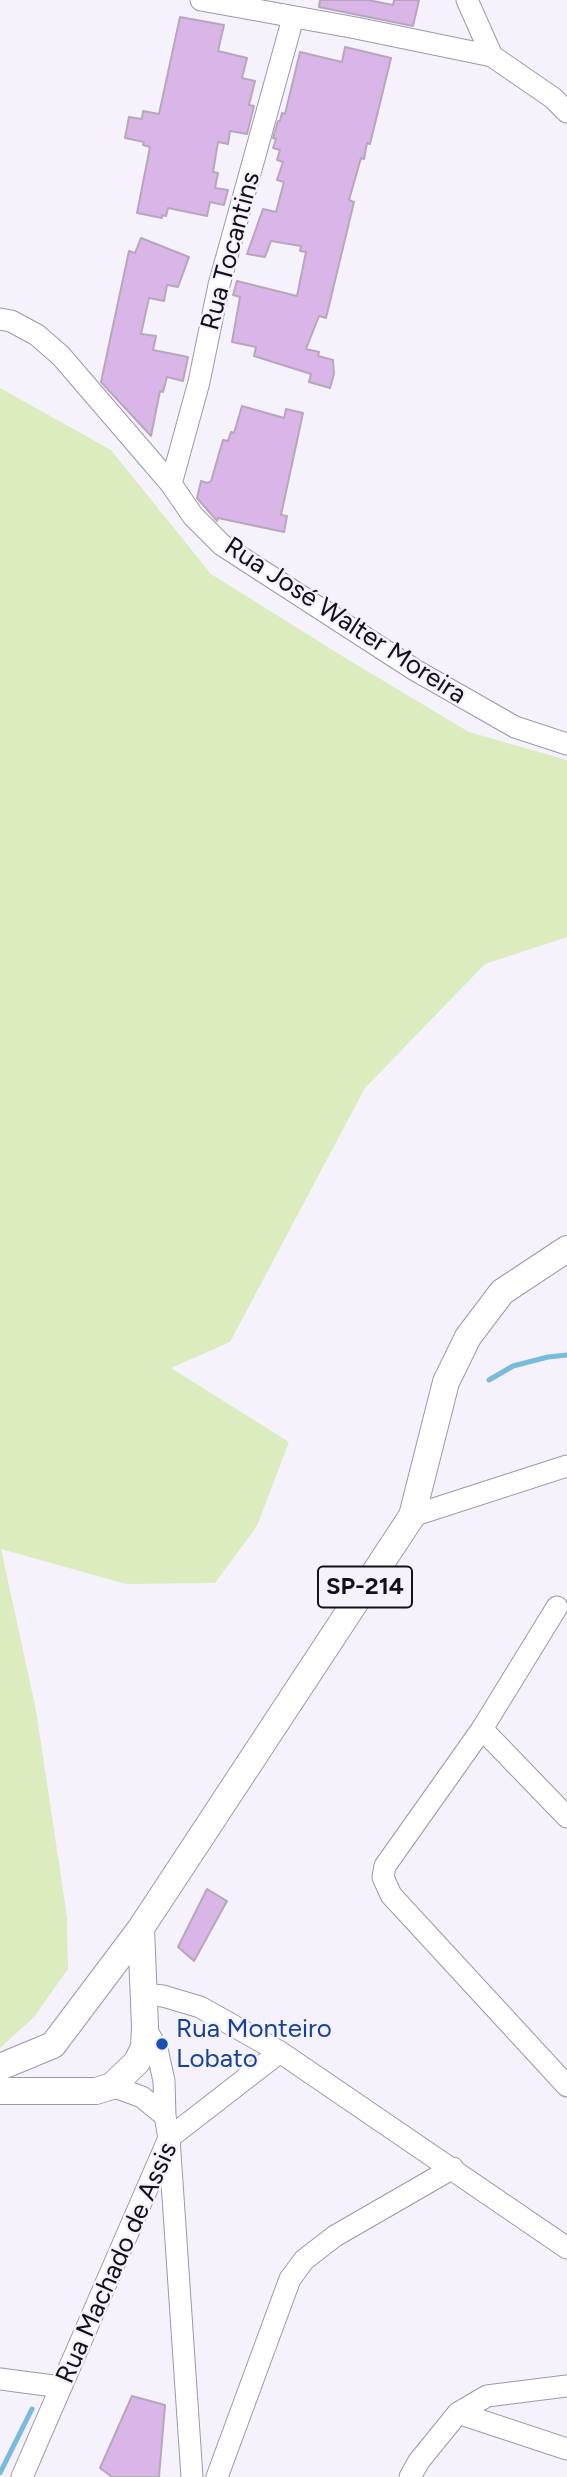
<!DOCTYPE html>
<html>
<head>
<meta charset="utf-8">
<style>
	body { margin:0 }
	canvas { display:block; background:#f5f2fc }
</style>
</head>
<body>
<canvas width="567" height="2477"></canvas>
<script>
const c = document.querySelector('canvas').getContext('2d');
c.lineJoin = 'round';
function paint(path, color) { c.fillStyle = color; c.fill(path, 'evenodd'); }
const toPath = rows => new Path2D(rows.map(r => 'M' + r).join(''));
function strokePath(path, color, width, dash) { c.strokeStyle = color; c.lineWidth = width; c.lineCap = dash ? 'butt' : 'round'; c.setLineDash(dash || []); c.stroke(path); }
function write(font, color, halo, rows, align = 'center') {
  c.font = font + ' Figtree,sans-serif'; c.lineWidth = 5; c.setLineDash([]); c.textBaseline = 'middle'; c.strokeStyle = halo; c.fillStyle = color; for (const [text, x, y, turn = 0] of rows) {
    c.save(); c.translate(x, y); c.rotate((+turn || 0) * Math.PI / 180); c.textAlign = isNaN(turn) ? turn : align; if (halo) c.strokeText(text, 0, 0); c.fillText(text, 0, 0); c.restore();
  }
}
paint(toPath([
	[0,388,111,450,211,574,347,659,469,732,567,760,567,937,485,964,365,1088,230,1342,171,1368,289,1442,257,1526,215,1583,126,1584,1,1549,36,1710,67,1917,68,1969,34,2017,0,2048]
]), '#ddecbe');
strokePath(toPath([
	[489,1380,513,1366,548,1357,567,1355],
	[0,2473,32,2409]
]), '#78bbda', 5);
const building = toPath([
	[320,0,368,0,393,5,394,0,419,0,413,26,319,7,320,0],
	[180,17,224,25,218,51,247,58,242,78,255,81,249,105,254,106,247,134,230,131,228,144,218,142,213,172,218,173,215,188,228,190,224,205,210,202,207,216,168,208,166,216,162,215,162,218,137,213,150,147,143,145,144,142,125,138,129,117,142,119,143,111,159,114,180,17],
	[345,47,391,58,370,144,367,143,364,159,361,158,349,200,354,202,326,318,319,316,306,349,319,352,318,356,333,360,334,374,330,388,309,382,311,374,254,356,256,347,232,342,240,297,233,295,237,281,297,296,306,252,300,251,301,246,271,241,265,257,247,254,263,209,276,212,284,182,277,180,283,162,277,160,280,150,273,148,276,139,273,138,278,121,280,121,282,113,285,114,300,52,342,62,345,47],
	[141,238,189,257,178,287,167,285,164,301,149,298,141,334,156,336,153,350,188,357,183,381,167,377,163,392,160,391,151,436,101,382,129,251,135,253,141,238],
	[242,406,284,418,286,409,303,413,281,515,287,516,284,532,218,518,217,521,197,498,201,481,208,483,211,481,223,440,228,441,231,432,234,433,242,406],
	[207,1889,227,1901,194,1961,178,1947,207,1889],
	[132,2396,165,2405,159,2477,112,2477,100,2468,132,2396]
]);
paint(building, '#dab5e8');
strokePath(building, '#b7a7bd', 2);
const minor = toPath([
	[201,0,356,28,492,56,553,98,567,112],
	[467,0,492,56],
	[0,319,11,321,37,335,61,356,171,484,193,516,222,545,415,670,515,727,567,744],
	[171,484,199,382,219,285,293,18],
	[412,1516,567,1466],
	[557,1607,482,1729,385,1866,383,1877,391,1895,567,2086],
	[482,1729,567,1817],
	[142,1994,163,1996,200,2007,280,2052,567,2248],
	[145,2027,157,2049,164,2081,165,2116,169,2138,192,2477],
	[112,2086,142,2097,165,2116],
	[0,2379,61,2387],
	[458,2413,567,2449],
	[22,2477,169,2138,280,2052],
	[217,2477,290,2279,304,2260,335,2236,453,2168],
	[410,2477,419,2461,458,2413,487,2396,567,2386]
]);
const major = toPath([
	[0,2067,53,2045,141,1928,412,1516,446,1382,468,1337,502,1292,567,1249],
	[0,2091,96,2091,112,2086,137,2062,144,2047,145,2027,141,1928]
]);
strokePath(minor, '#9e97ae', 23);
strokePath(major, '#9e97ae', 28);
strokePath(minor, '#fff', 21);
strokePath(major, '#fff', 26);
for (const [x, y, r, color] of [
	[162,2044,7,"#1a4fb4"]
]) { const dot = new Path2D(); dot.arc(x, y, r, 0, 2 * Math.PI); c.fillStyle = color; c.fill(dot); strokePath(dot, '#f5f2fc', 2.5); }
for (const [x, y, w] of [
	[365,1587,94]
]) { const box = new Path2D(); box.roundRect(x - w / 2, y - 20.5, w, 41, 5); c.fillStyle = '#f5f2fc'; c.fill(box); strokePath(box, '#131019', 2); }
write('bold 24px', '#131019', null, [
	["SP-214",365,1587]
]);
write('26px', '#131019', '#f5f2fc', [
	["Rua Tocantins",231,251,-75],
	["Rua José Walter Moreira",345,621,33],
	["Rua Machado de Assis",117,2263,-66]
]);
write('26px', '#164399', '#f5f2fc', [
	["Rua Monteiro",176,2029],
	["Lobato",176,2059]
], 'left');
</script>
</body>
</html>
